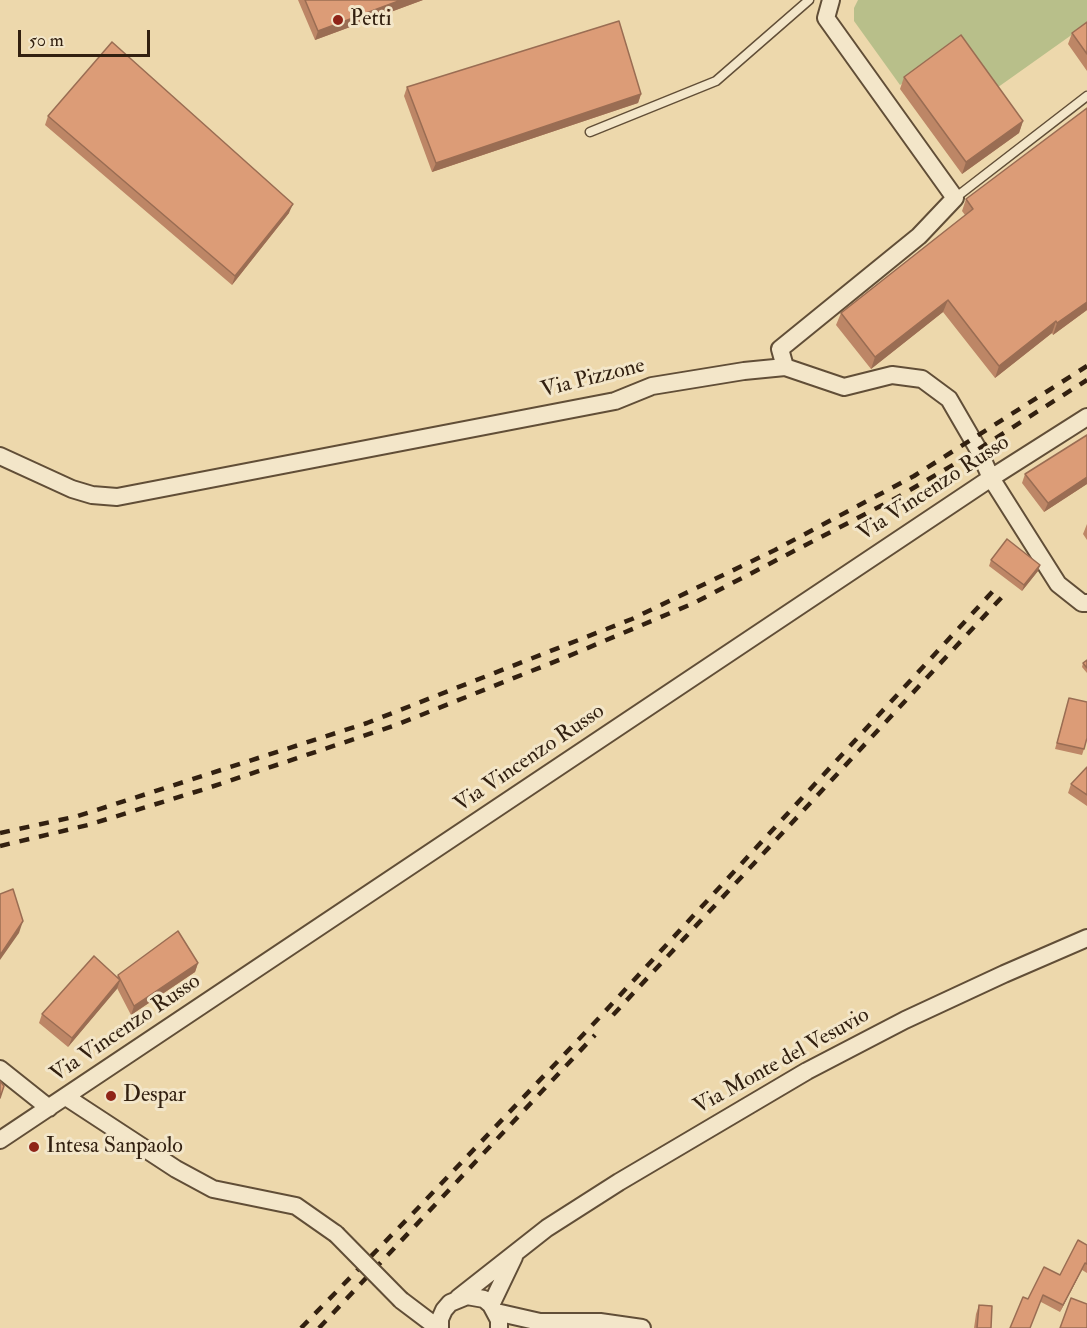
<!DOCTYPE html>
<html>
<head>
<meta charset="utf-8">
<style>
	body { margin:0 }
	#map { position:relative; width:1087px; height:1328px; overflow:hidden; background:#edd8ac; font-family:"IM FELL Double Pica",serif }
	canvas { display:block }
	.scale { position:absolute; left:18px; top:30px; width:132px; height:27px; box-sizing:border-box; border:3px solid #322010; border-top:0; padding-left:8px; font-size:18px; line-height:21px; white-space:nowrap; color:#322010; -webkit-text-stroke:4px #f3e6c9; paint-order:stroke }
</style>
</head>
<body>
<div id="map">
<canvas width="1087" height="1328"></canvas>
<div class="scale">50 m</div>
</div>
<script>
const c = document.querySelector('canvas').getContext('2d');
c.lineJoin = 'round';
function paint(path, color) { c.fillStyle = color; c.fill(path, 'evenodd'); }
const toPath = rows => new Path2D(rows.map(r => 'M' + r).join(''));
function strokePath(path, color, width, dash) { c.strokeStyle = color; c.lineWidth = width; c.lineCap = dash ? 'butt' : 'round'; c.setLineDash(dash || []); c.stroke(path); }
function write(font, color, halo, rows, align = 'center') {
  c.font = font + ' "IM FELL Double Pica",serif'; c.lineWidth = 6; c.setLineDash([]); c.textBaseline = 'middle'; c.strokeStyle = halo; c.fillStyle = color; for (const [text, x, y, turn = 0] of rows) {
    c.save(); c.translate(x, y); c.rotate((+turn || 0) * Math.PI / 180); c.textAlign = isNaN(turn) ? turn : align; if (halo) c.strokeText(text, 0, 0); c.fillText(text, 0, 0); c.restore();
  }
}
paint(toPath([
	[858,0,1087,0,1087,24,994,90,959,42,900,85,854,21,854,8]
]), '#b8bf8a');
const service = toPath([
	[590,132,716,81,809,0],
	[955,198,1087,96]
]);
const minor = toPath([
	[785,367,780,349,919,236,955,198,826,18,831,0],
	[0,456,72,489,92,495,117,497,615,401,652,386,744,371,785,367,844,387,892,375,922,379,949,399,978,449,991,478,1058,584,1082,603,1087,603],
	[0,1069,49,1108],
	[66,1097,176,1169,213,1189,296,1206,336,1234],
	[0,1140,991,478,1087,417],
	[458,1298,547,1228,619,1182,807,1071,905,1020,1004,974,1087,938],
	[401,1300,438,1328],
	[491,1305,514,1257],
	[496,1312,540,1322,600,1322,642,1328],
	[440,1328,440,1319,444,1310,450,1303,467,1296,484,1299,491,1305,499,1320,499,1328]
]);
strokePath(service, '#614e37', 11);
strokePath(minor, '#614e37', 20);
strokePath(service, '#f3e6c9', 8);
strokePath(minor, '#f3e6c9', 16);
strokePath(toPath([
	[0,833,78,816,367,723,632,619,775,550,914,476,1087,366],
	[0,846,88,825,208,788,396,725,564,658,694,603,898,497,963,459,1087,380],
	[613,1015,1002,597],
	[301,1328,419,1207,598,1019,994,590],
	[319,1328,595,1035]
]), '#322010', 4.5, [10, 10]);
const minorBridge = toPath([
	[336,1234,401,1300]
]);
strokePath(minorBridge, '#614e37', 20, []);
strokePath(minorBridge, '#f3e6c9', 16);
paint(toPath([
	[298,0,423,0,315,40],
	[1087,22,1087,71,1068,44,1072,33],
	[904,77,1023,121,1019,133,962,174,900,89],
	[407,87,641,94,638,103,432,172,404,96],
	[1087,108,1087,310,1053,335,1052,333,995,378,943,312,871,369,836,325,841,313,965,215,962,211,966,199],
	[48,116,289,213,232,285,45,125],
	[1087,435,1087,484,1044,512,1022,483,1025,474],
	[1087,524,1087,540,1083,534],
	[991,560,1040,565,1038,571,1022,591,989,566],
	[1087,660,1087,673,1082,667,1083,663],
	[1069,698,1084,749,1082,755,1055,749],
	[1087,767,1087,806,1068,793,1071,784],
	[198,963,195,972,131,1015,117,988,68,1047,39,1023,42,1014,117,977,118,975],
	[1087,1245,1087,1273,1082,1270,1060,1312,1041,1302,1028,1299,1060,1275],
	[979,1305,991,1328,974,1328,976,1314]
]), '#bd8666');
paint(toPath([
	[401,0,423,0,315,40,318,31],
	[641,94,638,103,432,172,436,163],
	[1023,121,1019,133,962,174,966,162],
	[293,204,289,213,232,285,235,276],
	[948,300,943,312,871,369,875,357],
	[1087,302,1087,310,1053,335,1057,323],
	[1056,321,1052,333,995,378,999,366],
	[1087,477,1087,484,1044,512,1048,503],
	[1040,565,1038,571,1022,591,1024,585],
	[23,921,19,933,0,960,0,955],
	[198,963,195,972,131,1015,134,1006],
	[120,980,117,989,68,1047,72,1038],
	[1085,1263,1082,1270,1060,1312,1063,1305]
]), '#9a6d53');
const building = toPath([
	[305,0,401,0,318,31,305,0],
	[619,21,641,94,436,163,407,87,619,21],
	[1087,22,1087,54,1072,33,1087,22],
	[961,35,1023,121,966,162,904,77,961,35],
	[112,42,293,204,235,276,48,116,112,42],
	[1087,108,1087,302,1057,323,1056,321,999,366,948,300,875,357,841,313,973,209,966,199,1087,108],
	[1087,435,1087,477,1048,503,1025,474,1087,435],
	[1007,539,1040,565,1024,585,991,560,1007,539],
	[1087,660,1087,668,1083,663,1087,660],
	[1069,698,1087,702,1087,738,1084,749,1057,743,1069,698],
	[1087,767,1087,795,1071,784,1087,767],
	[13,889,23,921,0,955,0,894,13,889],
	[178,931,198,963,134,1006,118,975,178,931],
	[94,956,120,980,72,1038,42,1014,94,956],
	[0,1081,4,1086,0,1098,0,1081],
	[1078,1240,1087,1245,1087,1264,1085,1263,1063,1305,1043,1295,1030,1328,1010,1328,1023,1297,1028,1299,1044,1267,1060,1275,1078,1240],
	[1071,1298,1087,1304,1087,1328,1060,1328,1071,1298],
	[979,1305,992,1306,991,1328,977,1328,979,1305]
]);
paint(building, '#dc9c77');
strokePath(building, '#9a6d53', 1.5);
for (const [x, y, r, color] of [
	[338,20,6,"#8f2418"],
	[111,1096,6,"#8f2418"],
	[34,1147,6,"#8f2418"]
]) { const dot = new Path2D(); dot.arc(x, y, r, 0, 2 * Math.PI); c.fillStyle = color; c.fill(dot); strokePath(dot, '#f3e6c9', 2); }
write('22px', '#322010', '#f3e6c9', [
	["Petti",350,20],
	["Despar",123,1096],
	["Intesa Sanpaolo",46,1147]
], 'left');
write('22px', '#322010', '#f3e6c9', [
	["Via Pizzone",593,379,-14],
	["Via Vincenzo Russo",934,489,-33],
	["Via Vincenzo Russo",530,759,-34],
	["Via Vincenzo Russo",126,1029,-34],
	["Via Monte del Vesuvio",782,1062,-29]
]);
</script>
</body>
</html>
